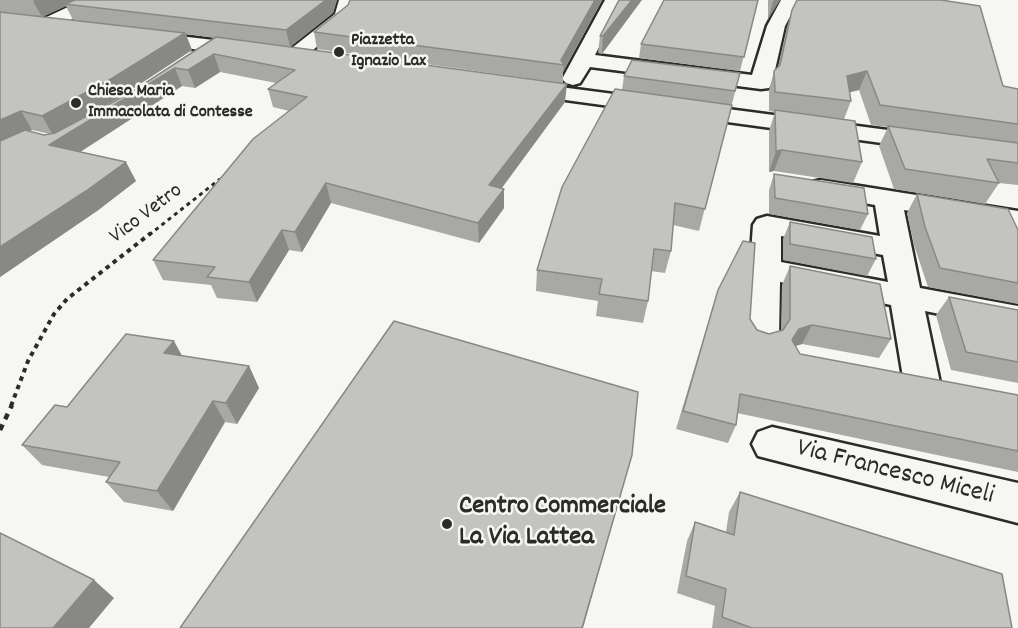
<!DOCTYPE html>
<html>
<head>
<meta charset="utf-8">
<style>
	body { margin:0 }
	canvas { display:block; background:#f6f6f2 }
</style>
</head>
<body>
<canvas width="1018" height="628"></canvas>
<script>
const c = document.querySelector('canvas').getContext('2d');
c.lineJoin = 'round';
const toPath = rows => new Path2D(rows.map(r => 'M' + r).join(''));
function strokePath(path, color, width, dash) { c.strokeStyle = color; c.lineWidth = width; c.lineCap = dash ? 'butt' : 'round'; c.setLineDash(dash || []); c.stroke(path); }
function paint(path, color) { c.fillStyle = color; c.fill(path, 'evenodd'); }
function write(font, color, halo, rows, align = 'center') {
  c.font = font + ' Dekko,sans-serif'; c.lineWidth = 5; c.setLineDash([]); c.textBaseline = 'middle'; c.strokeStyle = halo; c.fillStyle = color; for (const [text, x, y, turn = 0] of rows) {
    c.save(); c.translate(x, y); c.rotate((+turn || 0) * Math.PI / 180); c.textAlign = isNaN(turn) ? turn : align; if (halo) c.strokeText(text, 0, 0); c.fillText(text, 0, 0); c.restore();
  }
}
const street = toPath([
	[83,0,106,0,103,4,52,29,38,29,36,25,38,21,83,0],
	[339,0,357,0,349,20,302,59,288,59,285,55,288,51,335,14,339,0],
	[605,0,623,0,595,55,752,75,767,26,781,0,799,0,785,26,772,83,769,88,761,89,590,67,580,83,573,85,566,83,562,79,605,0],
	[145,32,248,44,255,46,258,50,255,54,248,56,138,42,135,38,138,34,145,32],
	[522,82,926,135,935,137,938,142,935,147,926,149,514,93,511,88,514,83,522,82],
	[821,180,1018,211,1018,229,904,210,920,288,1018,306,1018,330,925,311,940,383,935,393,922,397,909,393,904,383,891,305,780,282,779,337,774,346,762,350,750,346,745,337,753,225,757,219,767,216,880,236,875,205,812,194,808,188,812,182,821,180],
	[781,236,883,255,888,282,781,262,781,236],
	[772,427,1018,483,1018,523,758,456,752,444,758,432,772,427]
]);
strokePath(street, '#2b2b2b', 5);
strokePath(toPath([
	[149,235,220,179]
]), '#2b2b2b', 3, [4, 4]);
strokePath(toPath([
	[11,406,28,361,54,314,67,299,151,233]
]), '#2b2b2b', 4, [4.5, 4.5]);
strokePath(toPath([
	[0,430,12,405]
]), '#2b2b2b', 4.5, [6, 6]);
paint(street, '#f6f6f2');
paint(toPath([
	[0,0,337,0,333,13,290,47,253,42,565,102,502,188,504,189,504,208,479,243,331,203,302,252,289,250,257,302,217,298,211,285,163,280,153,260,289,111,273,107,268,89,276,83,220,72,195,88,182,86,80,152,136,181,97,211,0,277],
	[66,6,73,20,42,17],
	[186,34,215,38,130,93,68,126,120,97,192,50],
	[32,130,50,134,44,135,29,131],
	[350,0,602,0,563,72,563,83,317,49,314,32,348,5],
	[619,0,602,54,598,53,600,36],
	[758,0,740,71,639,58,641,44],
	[768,0,780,0,768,19],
	[792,10,1003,86,1018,89,1018,185,999,183,985,204,894,189,879,146,888,127,871,125,859,90,849,92,851,101,844,119,862,162,853,183,774,171,769,172,769,131,775,112,769,111,769,90,774,71,778,67,787,27],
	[740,73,699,231,673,225,671,251,665,273,651,271,648,301,643,323,596,316,598,301,536,291,537,270,622,90,624,76],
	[774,174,868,214,860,230,769,214,769,190],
	[917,194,1018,230,1018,304,928,287,914,245,907,213],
	[790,222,876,259,867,276,783,260,783,239],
	[790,266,891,339,879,358,802,344,795,346,800,354,1018,395,1018,472,737,413,736,425,728,443,676,429,718,290,750,319,757,330,769,334,781,330,782,285],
	[949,297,1018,310,1018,383,951,370,936,315],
	[183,356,249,366,259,388,237,424,225,422,173,511,124,502,106,482,109,477,42,465,22,445,67,407],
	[740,492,1012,628,712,628,715,606,677,593,687,541,695,522,726,532,729,512]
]), '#a8a8a5');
paint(toPath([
	[35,0,78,0,65,4,66,6,42,17,33,1],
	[326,0,337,0,333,13,290,47,286,30],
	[595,0,602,0,563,72,564,65,561,60],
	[632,0,642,0,602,54,603,36],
	[774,0,780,0,768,19,773,2],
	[185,33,192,50,120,97,53,135,42,116],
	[214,54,220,72,195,88,188,70],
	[175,68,182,86,60,165,49,145],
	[867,71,859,90,839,95,847,76],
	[567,84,565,102,489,205,489,185],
	[21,111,32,130,0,144,0,120],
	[782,150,774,171,769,172,776,151],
	[126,162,136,181,97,211,0,277,0,247],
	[326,183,331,203,302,252,295,232],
	[504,189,504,208,479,243,478,223],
	[282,230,289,250,257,302,249,282],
	[812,325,802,344,790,348,792,340,799,329],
	[174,341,186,363,164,353],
	[249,366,259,388,237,424,226,403],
	[213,401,225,422,173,511,157,491],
	[632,455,583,628,582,628],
	[94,580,114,598,89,628,53,628]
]), '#888886');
const building = toPath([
	[75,0,326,0,286,30,65,4,75,0],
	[350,0,595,0,561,60,564,65,314,32,348,5,350,0],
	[619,0,632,0,603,36,600,36,619,0],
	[664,0,758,0,744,57,641,44,664,0],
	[797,0,941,0,980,6,1003,86,1018,89,1018,124,880,105,867,71,847,76,851,101,775,92,774,71,780,65,792,10,797,0],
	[0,12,185,33,111,79,42,116,21,111,0,120,0,12],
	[216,37,567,84,489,185,504,189,478,223,326,183,295,232,282,230,249,282,207,277,215,267,153,260,253,139,307,97,268,89,295,70,214,54,188,70,175,68,49,145,126,162,86,191,0,247,0,141,25,130,44,135,55,133,130,93,216,37],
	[632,60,740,73,735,91,624,76,632,60],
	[615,89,732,105,705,209,675,203,671,251,654,249,648,301,599,294,602,279,537,270,562,187,615,89],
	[775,110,855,121,862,162,782,150,776,151,775,110],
	[888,126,1018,143,1018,163,987,159,999,183,905,169,888,126],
	[774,174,864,188,868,214,775,198,774,174],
	[917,194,1008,209,1018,230,1018,283,940,268,925,227,917,194],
	[790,222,872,237,876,259,790,244,790,222],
	[743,241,755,243,750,319,757,330,769,334,783,330,790,319,790,266,880,284,891,339,812,325,799,329,792,340,800,354,1018,395,1018,451,740,394,736,425,683,411,718,290,743,241],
	[949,297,1018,310,1018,362,966,352,949,297],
	[394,321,638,392,632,455,582,628,180,628,394,321],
	[126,334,174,341,164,353,249,366,226,403,213,401,157,491,106,482,120,462,22,445,55,405,67,407,126,334],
	[740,492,1002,574,1012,628,752,628,722,617,726,589,686,576,695,522,734,535,740,492],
	[0,533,94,580,53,628,0,628,0,533]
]);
paint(building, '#c3c3c0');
strokePath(building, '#888886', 1.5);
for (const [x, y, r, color] of [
	[339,52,6,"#2b2b2b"],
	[76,103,6,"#2b2b2b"],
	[447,524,6,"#2b2b2b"]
]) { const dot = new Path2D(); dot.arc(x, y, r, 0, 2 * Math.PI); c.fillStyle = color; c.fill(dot); strokePath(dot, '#f6f6f2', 2); }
write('bold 18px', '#2b2b2b', '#f6f6f2', [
	["Piazzetta",351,42],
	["Ignazio Lax",351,63],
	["Chiesa Maria",88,93],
	["Immacolata di Contesse",88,114]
], 'left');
write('22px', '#2b2b2b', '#f6f6f2', [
	["Vico Vetro",147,215,-37]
]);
write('27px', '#2b2b2b', '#f6f6f2', [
	["Via Francesco Miceli",895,474,14]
]);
write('bold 27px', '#2b2b2b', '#f6f6f2', [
	["Centro Commerciale",459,508],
	["La Via Lattea",459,539]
], 'left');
</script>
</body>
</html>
